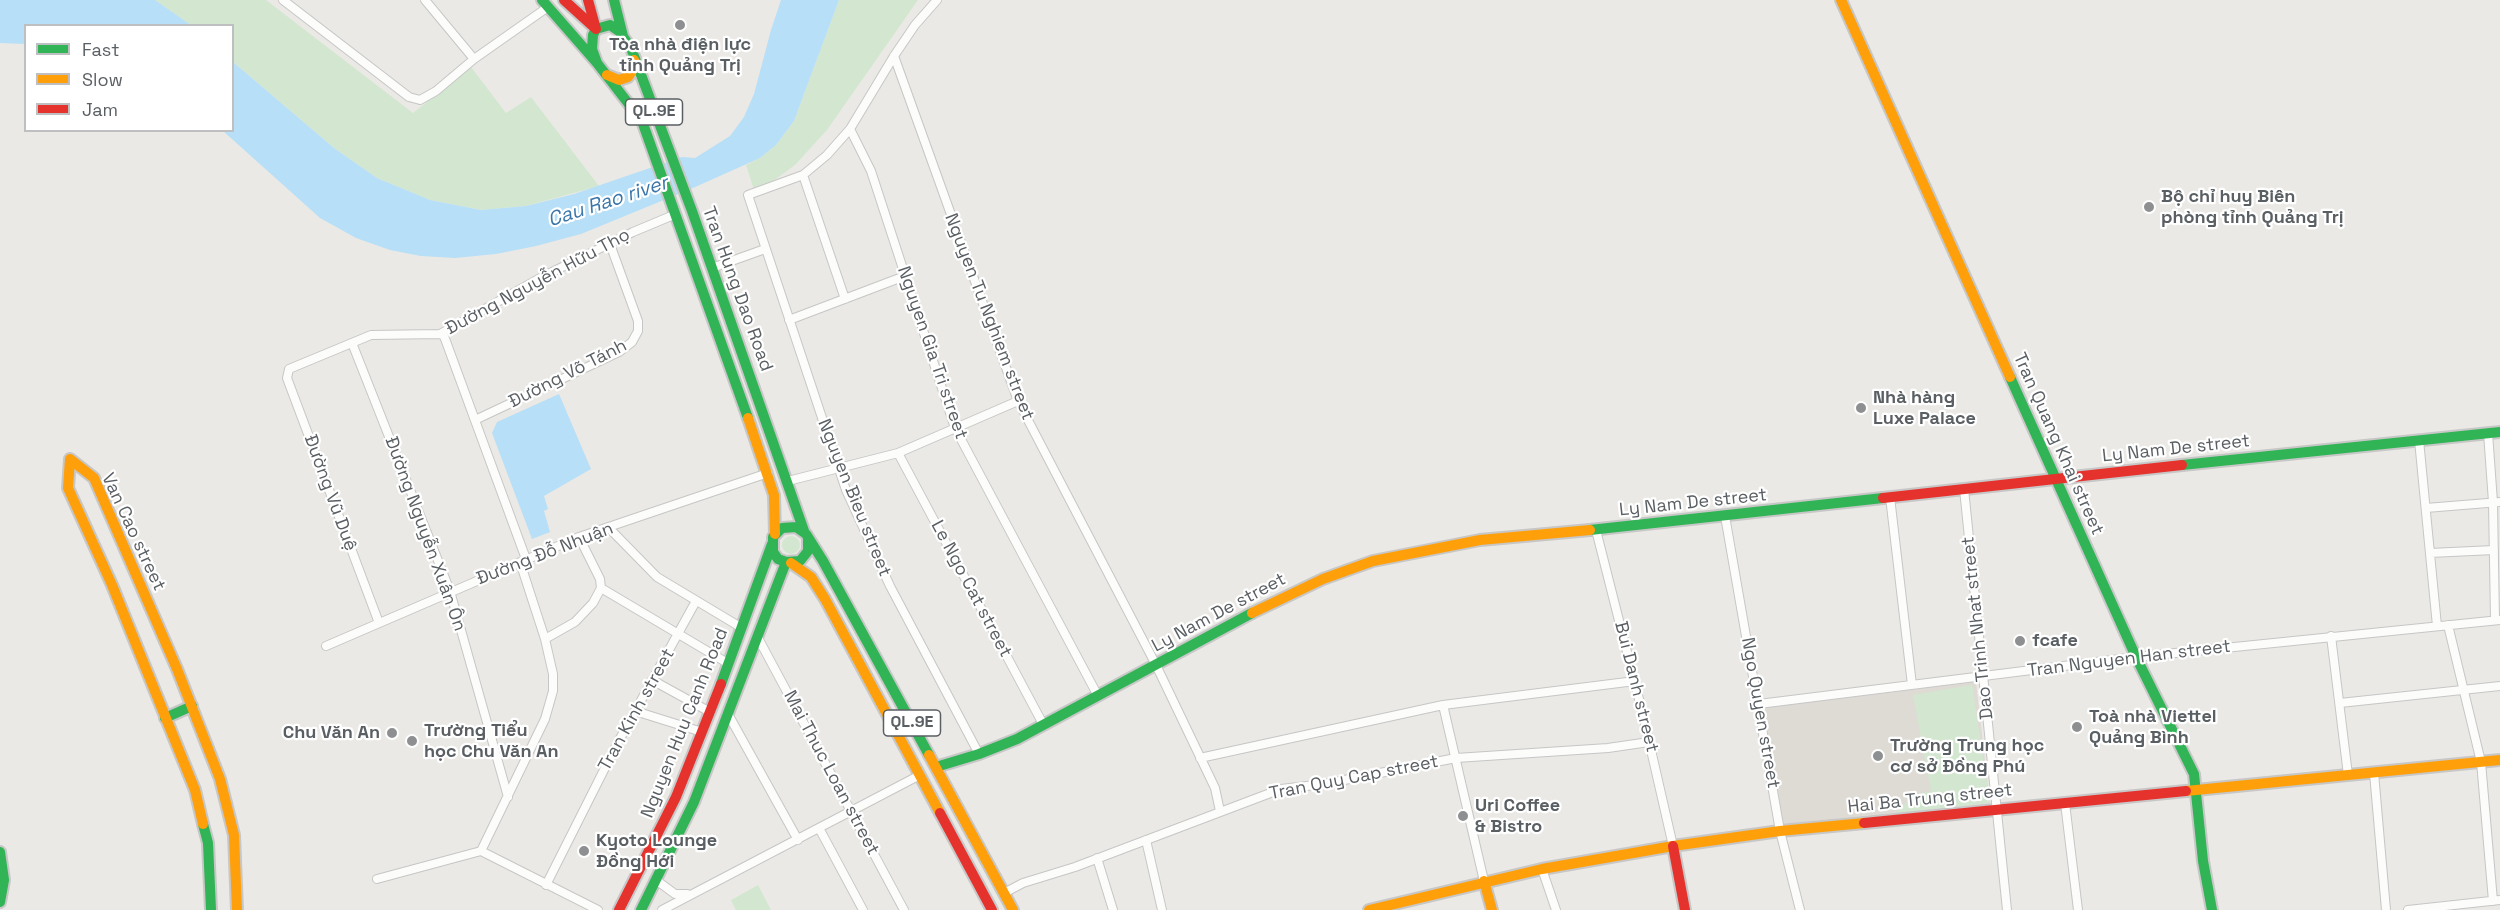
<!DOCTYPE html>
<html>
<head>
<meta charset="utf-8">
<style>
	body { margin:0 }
	#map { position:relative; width:2500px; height:910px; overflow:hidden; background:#ebe9e5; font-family:"Space Grotesk",sans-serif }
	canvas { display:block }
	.legend { position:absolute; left:24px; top:24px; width:210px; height:108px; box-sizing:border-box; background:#fff; border:2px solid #bdbfc1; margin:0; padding:8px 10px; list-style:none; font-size:18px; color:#5a5f63 }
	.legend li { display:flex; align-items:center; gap:12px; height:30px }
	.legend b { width:30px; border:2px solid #bdbfc1 }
</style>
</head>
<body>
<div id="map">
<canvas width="2500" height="910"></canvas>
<ul class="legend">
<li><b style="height:8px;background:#30b455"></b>Fast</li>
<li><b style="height:8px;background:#ff9f0a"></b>Slow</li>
<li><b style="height:8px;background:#e5322d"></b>Jam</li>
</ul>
</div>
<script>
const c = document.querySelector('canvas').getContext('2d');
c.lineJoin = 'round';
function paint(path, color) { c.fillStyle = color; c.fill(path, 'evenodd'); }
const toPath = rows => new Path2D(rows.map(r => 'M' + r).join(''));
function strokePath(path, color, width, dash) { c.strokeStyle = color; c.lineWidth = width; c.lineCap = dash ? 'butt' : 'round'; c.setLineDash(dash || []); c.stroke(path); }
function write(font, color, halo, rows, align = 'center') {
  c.font = font + ' "Space Grotesk",sans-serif'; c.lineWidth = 4.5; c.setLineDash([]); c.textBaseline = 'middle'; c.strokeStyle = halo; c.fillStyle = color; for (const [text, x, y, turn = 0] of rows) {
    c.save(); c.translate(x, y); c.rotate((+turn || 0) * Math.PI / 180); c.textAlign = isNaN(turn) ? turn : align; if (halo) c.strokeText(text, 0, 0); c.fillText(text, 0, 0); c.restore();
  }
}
paint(toPath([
	[1976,682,1990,803,1783,824,1764,708]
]), '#dedbd4');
paint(toPath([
	[155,0,266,0,413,113,471,67,506,113,531,97,599,186,526,206,481,210,430,200,377,178,334,148,233,62,232,26,191,25],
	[839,0,918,0,827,130,795,165,773,181,754,190,746,165,760,158,776,145,794,121],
	'782 545a9 9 0 1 1 18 0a9 9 0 1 1-18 0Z',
	[1972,685,1990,803,1896,813,1914,795,1931,791,1913,695],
	[758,885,771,910,736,910,731,900]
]), '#d3e7d0');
paint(toPath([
	[0,0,155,0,191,25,26,26,25,44,0,43],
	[781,0,839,0,794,121,776,145,760,158,693,188,581,234,536,246,496,254,455,258,421,256,390,250,356,238,320,218,223,131,232,130,233,62,334,148,377,178,430,200,481,210,526,206,574,194,682,157,695,158,730,136,744,117,754,94,771,30],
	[559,394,591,469,544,496,548,509,544,511,550,532,532,539,492,433,497,422]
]), '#b7dff7');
const street = toPath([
	[283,0,409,97,420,100,436,91,474,59,548,7],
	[425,0,474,59],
	[937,0,915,25,894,56,850,129,827,155,803,175,748,195,846,490,890,586,979,754],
	[894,56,1018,401,1156,665,1215,788,1220,811],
	[850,129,871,171,955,428,1098,696],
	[803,175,845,299],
	[712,268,765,249],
	[789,320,905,276],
	[440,334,444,336,526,559],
	[352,343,450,591,508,797],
	[475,420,619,352,632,342,638,331,638,321,610,244],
	[2488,433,2493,502,2495,620],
	[2419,440,2437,626],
	[898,453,1043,724],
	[788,481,898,453,1018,401],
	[1964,489,2007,910],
	[1890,497,1912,685],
	[2426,508,2500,502],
	[1725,516,1780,831,1800,910],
	[609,528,657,577,742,628],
	[1596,530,1643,715,1673,846],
	[579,537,600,579,601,588],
	[2430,553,2494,550],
	[601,588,729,664],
	[379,623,287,378,289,369,371,335,440,334,542,277,633,232,676,214],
	[2448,625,2481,762,2493,901],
	[757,636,904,910],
	[2331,636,2348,775],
	[545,639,575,622,593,603,601,588],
	[326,646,579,537,768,473],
	[652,680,710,712],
	[2340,703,2500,686],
	[1759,704,2136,657,2500,620],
	[1443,705,1484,881],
	[635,711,702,732],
	[728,714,798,840],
	[1200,758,1443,705,1635,681],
	[2374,773,2386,910],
	[2065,803,2078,910],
	[819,828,863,910],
	[1146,840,1162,910],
	[481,851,545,719,553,691,553,674,545,639,520,562],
	[481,851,598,910],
	[1097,858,1113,910],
	[1542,869,1556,910],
	[377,879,481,851],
	[656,880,675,894,687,894],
	[546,885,617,744,696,601],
	[1004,893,1023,883,1075,867,1281,789,1324,784,1456,758,1608,748,1649,742],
	[662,910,920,775],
	[2408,910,2500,900]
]);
const fast = toPath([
	[542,0,597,63,642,121,748,418],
	[614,0,623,36],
	[597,63,592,49,593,35,596,29,610,25,619,31,631,48,692,211,804,531],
	[2010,377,2136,657,2194,774,2203,861,2212,910],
	[2182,465,2500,432],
	[1590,530,1883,498],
	[808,537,808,551,800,561,786,562,778,559,773,552,773,537,782,528,796,527,806,534,823,561,929,755],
	[721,684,772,544],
	[165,718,192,706],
	[936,767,979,754,1017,739,1252,613],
	[203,824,208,843,211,910],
	[0,852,4,880,0,902],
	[641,910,694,802,786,562]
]);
const slow = toPath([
	[1841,0,2010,377],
	[607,75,619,80,628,77,632,71,634,60],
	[748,418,774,495,775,534],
	[70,459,94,478,177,669,220,779,234,835,237,910],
	[70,459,68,488,112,585,195,790,203,824],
	[791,563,811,577,825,599,940,813],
	[1252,613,1323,579,1373,561,1480,540,1590,530],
	[929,755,1013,910],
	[2186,791,2500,760],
	[1484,881,1492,910],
	[1369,910,1542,869,1673,846,1780,831,1864,823]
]);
const jam = toPath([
	[564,0,596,29],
	[588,0,596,29],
	[1883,498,2182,465],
	[940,813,992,910],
	[1864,823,2186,791],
	[1673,846,1685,910],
	[619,910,676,797,721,684]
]);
strokePath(street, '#c6c6c6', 10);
strokePath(fast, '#c7c7c7', 14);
strokePath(slow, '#c7c7c7', 14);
strokePath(jam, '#c7c7c7', 14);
strokePath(street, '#fcfcfb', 8);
strokePath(fast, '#30b455', 10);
strokePath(slow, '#ff9f0a', 10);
strokePath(jam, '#e5322d', 10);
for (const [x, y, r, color] of [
	[680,25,6,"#8d8f90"],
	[2149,207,6,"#8d8f90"],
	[1861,408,6,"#8d8f90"],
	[2020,641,6,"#8d8f90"],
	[2077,727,6,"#8d8f90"],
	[392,733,6,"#8d8f90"],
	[412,741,6,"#8d8f90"],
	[1878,756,6,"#8d8f90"],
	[1463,816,6,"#8d8f90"],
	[584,851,6,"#8d8f90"]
]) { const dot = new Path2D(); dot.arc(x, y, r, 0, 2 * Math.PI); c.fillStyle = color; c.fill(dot); strokePath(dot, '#fff', 2); }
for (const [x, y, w] of [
	[654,112,57],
	[912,723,57]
]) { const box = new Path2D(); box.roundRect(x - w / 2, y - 13, w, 26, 4.5); c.fillStyle = '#fff'; c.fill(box); strokePath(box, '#5a5f63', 1.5); }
write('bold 16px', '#5a5f63', null, [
	["QL.9E",654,112],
	["QL.9E",912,723]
]);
write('bold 18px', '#5a5f63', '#fff', [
	["Tòa nhà điện lực",680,45,"center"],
	["tỉnh Quảng Trị",680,66,"center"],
	["Bộ chỉ huy Biên",2161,197],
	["phòng tỉnh Quảng Trị",2161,218],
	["Nhà hàng",1873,398],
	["Luxe Palace",1873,419],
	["fcafe",2032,641],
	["Toà nhà Viettel",2089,717],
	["Quảng Bình",2089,738],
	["Trường Tiểu",424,731],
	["học Chu Văn An",424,752],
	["Chu Văn An",380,733,"right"],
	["Trường Trung học",1890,746],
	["cơ sở Đồng Phú",1890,767],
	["Uri Coffee",1475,806],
	["& Bistro",1475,827],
	["Kyoto Lounge",596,841],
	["Đồng Hới",596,862]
], 'left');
write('18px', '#5a5f63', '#fff', [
	["Đường Nguyễn Hữu Thọ",538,282,-28],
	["Tran Hung Dao Road",737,289,70],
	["Nguyen Tu Nghiem street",989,317,69],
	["Nguyen Gia Tri street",932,353,71],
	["Đường Võ Tánh",568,374,-27],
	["Tran Quang Khai street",2058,444,66],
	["Ly Nam De street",2176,449,-6],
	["Đường Vũ Duệ",330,493,70],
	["Nguyen Bieu street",854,498,68],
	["Ly Nam De street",1693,503,-6],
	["Van Cao street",133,532,65],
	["Đường Nguyễn Xuân Ôn",425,534,70],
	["Đường Đỗ Nhuận",545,554,-21],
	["Le Ngo Cat street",971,589,62],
	["Ly Nam De street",1219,613,-28],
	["Dao Trinh Nhat street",1978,628,-96],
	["Tran Nguyen Han street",2129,659,-7],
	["Bui Danh street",1636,687,76],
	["Tran Kinh street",637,710,-61],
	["Ngo Quyen street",1760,713,80],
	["Nguyen Huu Canh Road",685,723,-68],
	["Mai Thuc Loan street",831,773,62],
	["Tran Quy Cap street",1354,778,-11],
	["Hai Ba Trung street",1930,799,-6]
]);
write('italic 20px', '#3a76aa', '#fff', [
	["Cau Rao river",608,202,-18]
]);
</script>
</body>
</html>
